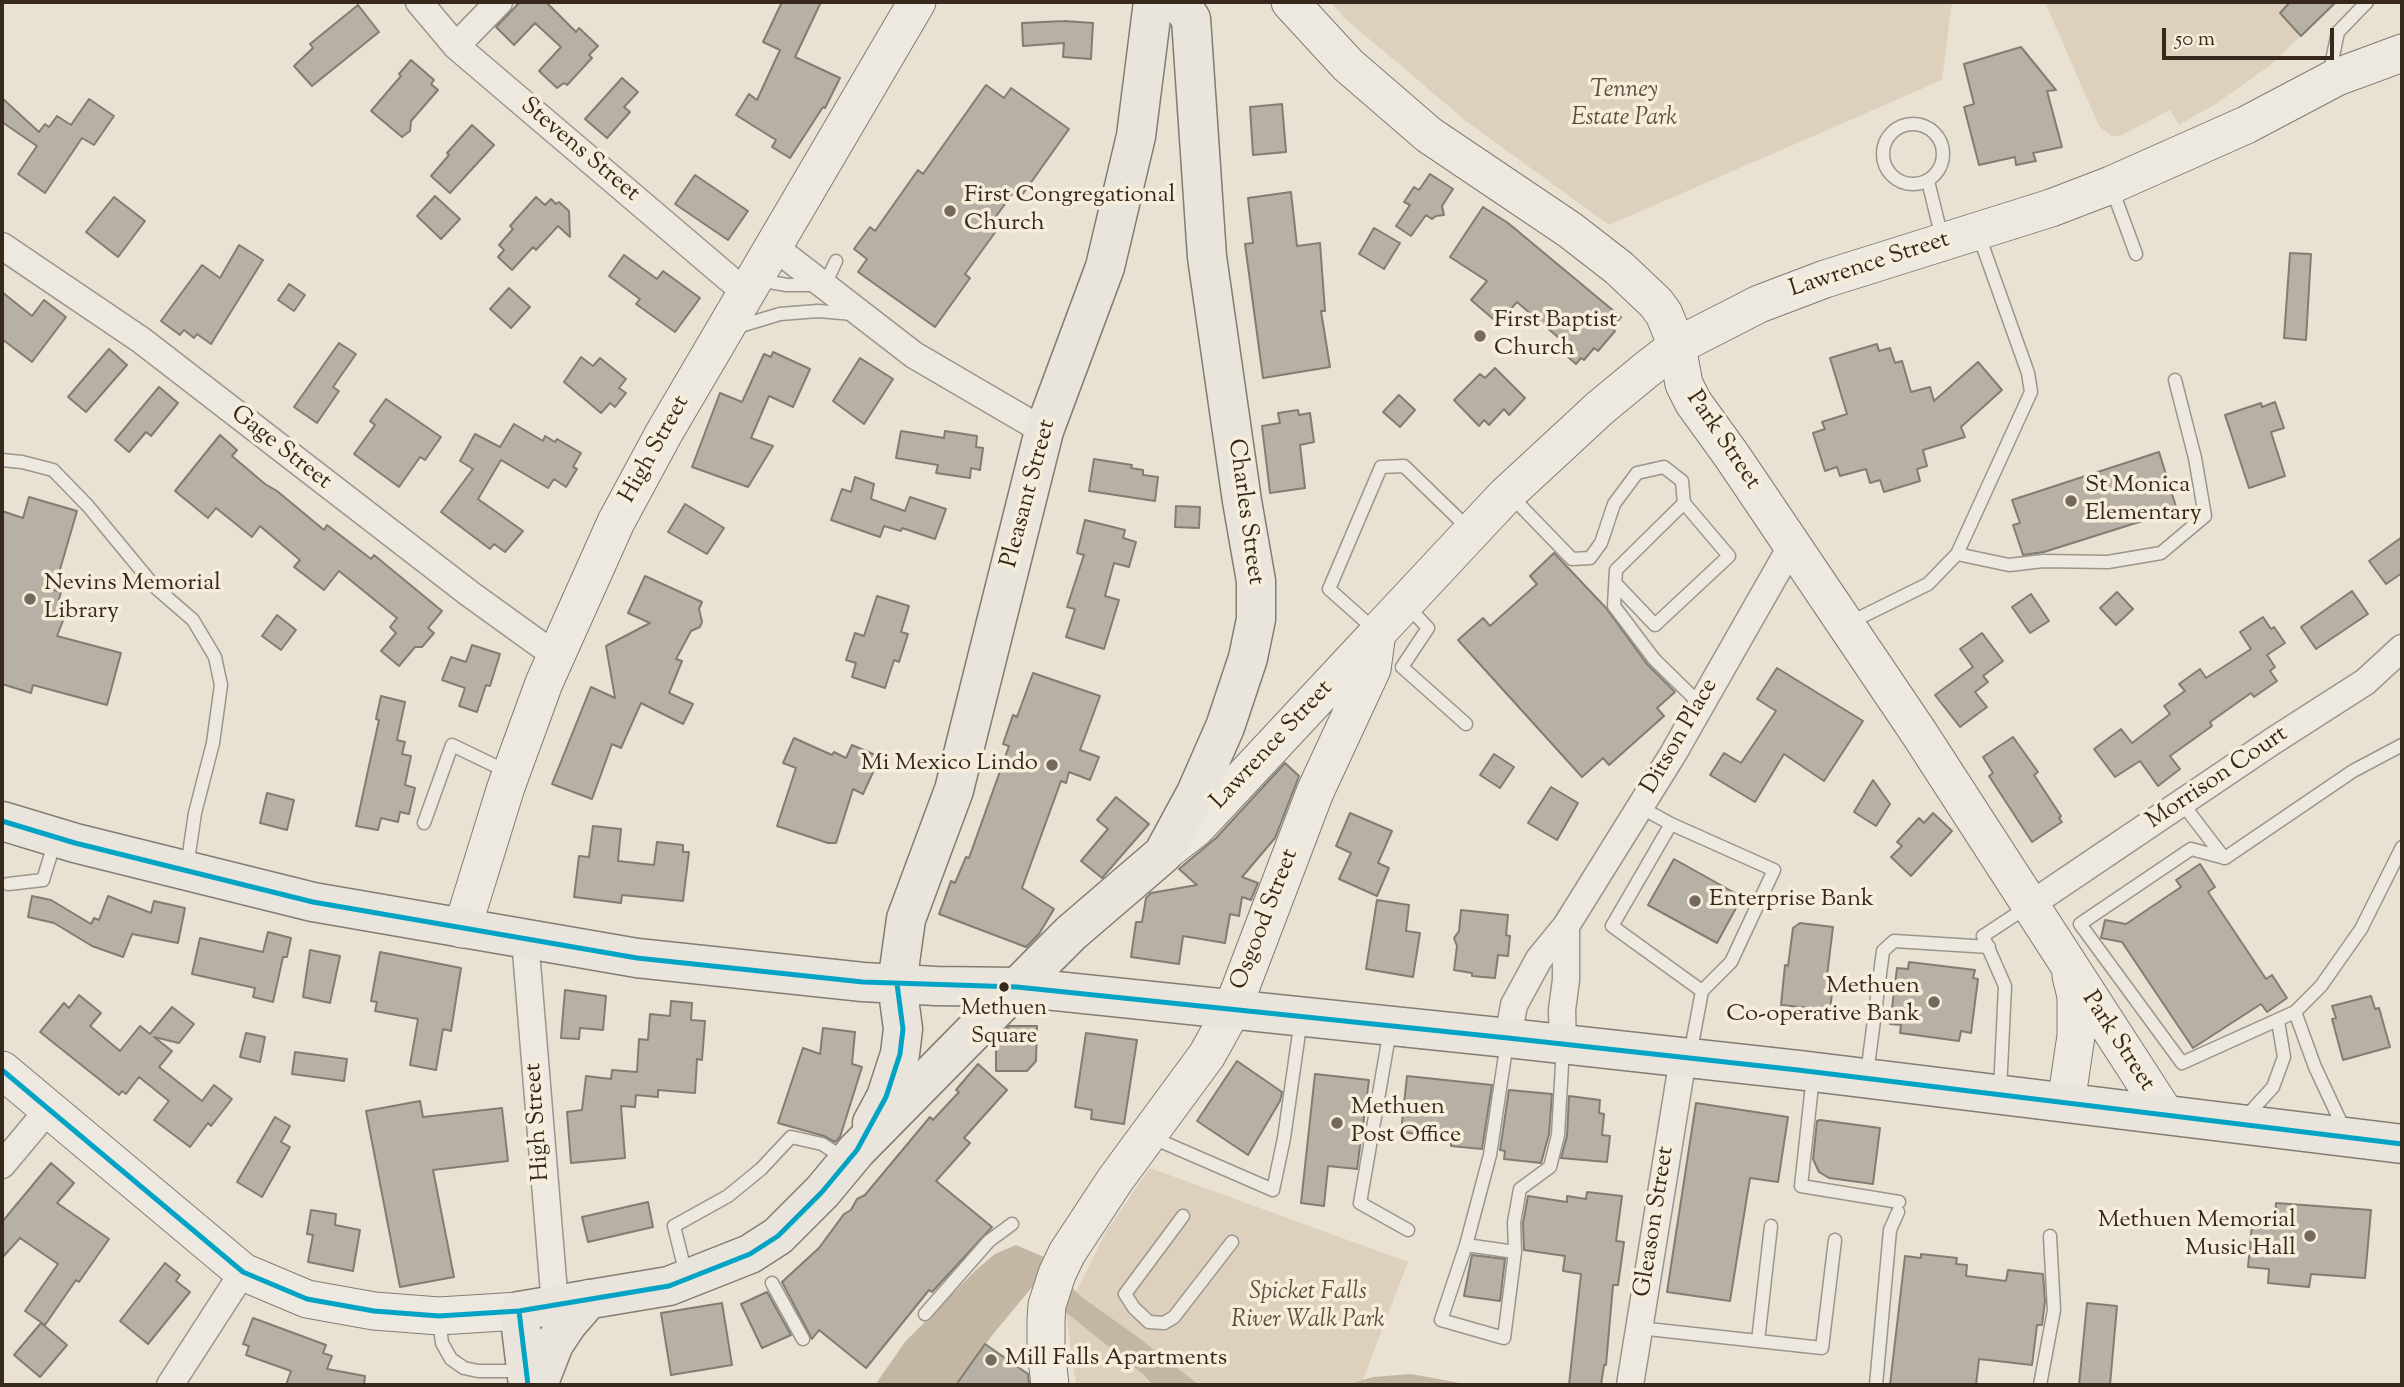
<!DOCTYPE html>
<html>
<head>
<meta charset="utf-8">
<style>
	body { margin:0 }
	#map { position:relative; width:2404px; height:1387px; overflow:hidden; background:#e9e1d2; font-family:"Sorts Mill Goudy",serif }
	canvas { display:block }
	.frame { position:absolute; inset:0; border:4px solid #36291c; pointer-events:none }
	.scale { position:absolute; left:2162px; top:28px; width:172px; height:32px; box-sizing:border-box; border:4px solid #36291c; border-top:0; padding-left:9px; font-size:21px; line-height:24px; white-space:nowrap; color:#36291c; -webkit-text-stroke:5px #f7eddb; paint-order:stroke }
</style>
</head>
<body>
<div id="map">
<canvas width="2404" height="1387"></canvas>
<div class="frame"></div>
<div class="scale">50 m</div>
</div>
<script>
const c = document.querySelector('canvas').getContext('2d');
c.lineJoin = 'round';
function paint(path, color) { c.fillStyle = color; c.fill(path, 'evenodd'); }
const toPath = rows => new Path2D(rows.map(r => 'M' + r).join(''));
function strokePath(path, color, width, dash) { c.strokeStyle = color; c.lineWidth = width; c.lineCap = dash ? 'butt' : 'round'; c.setLineDash(dash || []); c.stroke(path); }
function write(font, color, halo, rows, align = 'center') {
  c.font = font + ' "Sorts Mill Goudy",serif'; c.lineWidth = 7; c.setLineDash([]); c.textBaseline = 'middle'; c.strokeStyle = halo; c.fillStyle = color; for (const [text, x, y, turn = 0] of rows) {
    c.save(); c.translate(x, y); c.rotate((+turn || 0) * Math.PI / 180); c.textAlign = isNaN(turn) ? turn : align; if (halo) c.strokeText(text, 0, 0); c.fillText(text, 0, 0); c.restore();
  }
}
paint(toPath([
	[1330,2,1952,2,1942,80,1609,225,1466,121,1348,21],
	[2045,2,2336,2,2268,67,2214,105,2179,125,2170,110,2120,136,2111,136,2099,126],
	[1150,1168,1408,1262,1361,1385,1076,1385,1066,1313,1106,1231]
]), '#ddd1bd');
paint(toPath([
	[1016,1245,1046,1258,1080,1296,1135,1335,1199,1385,1153,1385,1143,1374,1033,1286,994,1333,955,1385,875,1385,905,1342,976,1270,995,1254],
	[1411,1374,1471,1385,1346,1385,1373,1377]
]), '#c3b6a2');
const building = toPath([
	[520,2,546,2,576,32,579,28,598,46,589,55,592,58,567,85,564,83,557,88,539,71,561,47,535,23,514,45,496,27,520,2],
	[782,2,821,2,795,57,840,78,825,108,823,107,790,158,772,147,776,140,736,115,749,94,757,100,780,50,763,42,782,2],
	[2290,2,2336,2,2301,36,2280,13,2290,2],
	[358,5,379,32,312,86,294,66,313,48,310,44,358,5],
	[1064,21,1093,23,1091,59,1063,57,1064,43,1023,46,1022,23,1064,21],
	[2021,47,2056,90,2047,91,2062,147,2033,153,2036,161,2016,165,2015,157,1979,165,1964,107,1974,104,1964,64,2021,47],
	[411,60,434,80,431,84,438,90,411,121,410,131,402,137,371,111,401,76,399,74,411,60],
	[622,78,638,92,624,107,630,112,607,138,585,119,622,78],
	[986,85,1004,98,1011,88,1069,129,1022,195,1015,190,992,222,999,227,965,274,970,278,935,327,858,272,867,259,854,249,870,227,875,231,918,170,923,174,986,85],
	[2,98,39,132,45,124,49,127,57,116,71,125,89,99,114,116,94,145,82,138,45,193,18,174,37,146,2,122,2,98],
	[1282,104,1286,152,1253,155,1250,107,1282,104],
	[472,125,494,145,450,193,431,176,449,155,447,153,472,125],
	[1430,174,1453,189,1442,206,1444,215,1436,216,1432,219,1426,215,1411,236,1396,226,1410,205,1404,202,1414,187,1419,190,1430,174],
	[695,175,748,211,728,240,675,204,695,175],
	[1291,192,1297,246,1320,243,1325,311,1321,311,1330,367,1263,378,1245,244,1253,243,1248,198,1291,192],
	[435,196,460,219,441,239,417,216,435,196],
	[114,197,145,221,118,257,86,232,114,197],
	[536,197,545,205,551,199,556,204,559,202,569,211,570,237,558,226,536,250,533,247,512,270,498,257,504,250,499,245,513,229,510,226,536,197],
	[1483,207,1508,223,1621,317,1612,328,1615,331,1598,351,1594,348,1584,360,1581,358,1576,364,1561,351,1566,344,1517,302,1498,323,1471,300,1487,281,1450,257,1483,207],
	[1374,228,1400,243,1384,269,1359,254,1374,228],
	[239,245,263,260,211,344,197,334,194,338,184,330,180,335,161,321,202,265,220,278,239,245],
	[2290,253,2311,254,2306,340,2284,338,2290,253],
	[624,255,657,279,663,271,700,298,675,332,636,304,640,299,609,276,624,255],
	[289,284,305,295,294,311,278,300,289,284],
	[509,288,530,307,511,328,490,309,509,288],
	[2,292,32,316,44,300,66,317,32,362,2,339,2,292],
	[339,343,356,354,333,387,339,391,317,423,294,407,339,343],
	[1877,344,1879,351,1890,348,1895,363,1902,361,1911,392,1930,387,1934,401,1978,362,2002,390,1961,427,1965,437,1923,450,1927,466,1917,469,1920,481,1884,492,1880,480,1870,483,1866,469,1840,476,1837,467,1825,471,1813,433,1825,429,1822,422,1847,414,1830,358,1877,344],
	[109,349,127,365,86,412,68,397,109,349],
	[773,352,810,369,793,407,769,396,751,438,773,446,748,487,692,467,720,393,742,402,764,354,771,357,773,352],
	[581,357,593,366,600,358,626,379,619,388,626,393,615,407,610,403,601,413,564,382,581,357],
	[860,358,893,379,864,424,833,401,860,358],
	[1495,368,1525,398,1509,415,1504,409,1489,425,1484,420,1479,426,1454,400,1480,374,1485,378,1495,368],
	[159,387,178,403,151,436,146,432,129,452,115,440,159,387],
	[1399,395,1415,410,1400,427,1383,412,1399,395],
	[386,399,441,437,425,460,420,457,399,487,354,454,375,425,370,421,386,399],
	[2275,402,2284,428,2271,432,2285,476,2249,488,2225,415,2261,403,2262,407,2275,402],
	[1298,410,1299,415,1310,413,1314,442,1300,445,1305,488,1270,493,1262,426,1280,423,1278,413,1298,410],
	[514,424,543,441,545,436,555,442,557,439,581,453,573,467,577,469,566,487,554,479,548,488,501,460,478,499,523,531,505,552,494,544,490,549,441,512,473,469,460,461,475,434,500,447,514,424],
	[901,431,944,438,945,431,977,436,976,447,983,448,980,470,971,468,970,478,936,473,938,465,896,458,901,431],
	[220,435,237,450,232,456,265,484,277,491,324,530,327,525,371,559,374,555,442,611,428,628,434,633,422,647,415,647,399,666,381,651,396,633,390,627,397,618,339,571,324,590,294,567,300,560,260,526,252,537,216,508,208,518,175,491,220,435],
	[2159,452,2177,510,2044,552,2023,555,2013,525,2020,523,2012,500,2159,452],
	[1094,459,1132,465,1131,468,1143,470,1143,475,1158,477,1155,501,1089,491,1094,459],
	[855,477,874,484,871,499,905,511,910,497,946,509,935,539,902,528,901,531,884,526,880,537,831,520,842,489,851,492,855,477],
	[29,497,77,511,54,590,61,592,58,603,66,613,57,636,121,653,107,705,33,685,31,693,2,684,2,511,23,518,29,497],
	[685,504,724,528,707,554,668,532,685,504],
	[1176,506,1200,507,1199,528,1175,527,1176,506],
	[1085,520,1125,530,1123,538,1136,542,1129,567,1114,563,1105,596,1119,600,1104,649,1066,637,1075,609,1067,607,1084,555,1077,553,1085,520],
	[2402,537,2402,573,2386,584,2369,561,2402,537],
	[1554,553,1606,608,1647,664,1675,692,1657,708,1664,716,1609,765,1603,758,1582,777,1458,640,1483,618,1490,626,1537,584,1530,576,1554,553],
	[645,576,702,602,699,609,702,622,700,627,691,631,676,659,682,661,669,693,693,704,683,724,641,703,621,748,612,744,592,799,552,784,591,687,615,698,606,646,650,623,628,613,645,576],
	[2352,591,2368,614,2316,649,2301,627,2352,591],
	[2117,592,2133,609,2116,625,2100,608,2117,592],
	[2031,594,2049,621,2030,633,2012,607,2031,594],
	[877,596,909,606,901,632,908,634,899,662,894,660,885,688,852,677,856,663,846,660,855,633,864,636,877,596],
	[277,615,296,630,281,650,262,636,277,615],
	[2263,617,2271,629,2274,627,2285,643,2267,655,2275,667,2270,671,2277,681,2254,697,2251,693,2210,722,2212,726,2170,756,2180,769,2158,786,2140,761,2115,777,2094,749,2121,729,2132,743,2170,714,2164,706,2185,691,2179,684,2200,669,2206,678,2251,649,2240,632,2263,617],
	[1982,633,2003,661,1983,676,1988,682,1975,692,1987,707,1960,727,1935,695,1973,667,1960,649,1982,633],
	[472,645,500,654,490,686,486,685,477,712,459,706,465,688,442,680,451,657,466,662,472,645],
	[1777,668,1863,721,1824,781,1784,754,1755,802,1710,775,1724,753,1741,763,1776,711,1757,699,1777,668],
	[1033,673,1100,696,1080,750,1099,757,1090,780,1069,772,1066,783,1061,781,1022,888,1054,909,1039,934,1026,947,939,914,951,881,955,883,966,857,969,858,1009,746,1003,744,1013,715,1017,717,1033,673],
	[381,696,405,702,397,740,405,742,402,754,411,756,405,785,415,788,409,814,400,812,398,822,381,818,378,830,356,826,379,720,376,719,381,696],
	[2013,737,2038,772,2034,775,2061,816,2059,818,2062,822,2032,842,1989,776,1993,773,1983,757,2013,737],
	[794,738,832,755,834,752,846,758,852,745,880,757,863,794,853,789,836,843,828,843,777,826,796,768,783,763,794,738],
	[1494,754,1514,767,1500,788,1480,775,1494,754],
	[1285,763,1299,776,1275,838,1242,877,1258,883,1251,900,1242,897,1239,916,1230,914,1225,943,1183,936,1179,964,1131,957,1136,922,1142,922,1146,898,1151,893,1197,885,1179,869,1216,838,1285,763],
	[1873,780,1890,804,1876,826,1854,812,1873,780],
	[1551,787,1578,803,1557,840,1528,823,1551,787],
	[267,793,294,800,287,830,260,823,267,793],
	[1116,797,1149,824,1102,878,1081,861,1108,829,1097,820,1116,797],
	[1350,813,1392,831,1378,863,1389,868,1377,896,1339,879,1351,853,1336,846,1350,813],
	[1933,813,1952,831,1911,876,1891,857,1902,846,1897,842,1919,818,1924,823,1933,813],
	[593,826,621,829,618,861,654,865,657,842,683,845,683,852,689,852,683,901,622,895,621,903,574,897,579,856,589,857,593,826],
	[1674,859,1742,897,1717,943,1648,905,1674,859],
	[2200,864,2215,887,2208,892,2266,979,2272,975,2287,998,2267,1012,2261,1004,2193,1048,2122,942,2101,938,2105,920,2126,924,2181,887,2176,880,2200,864],
	[32,896,51,900,91,924,94,918,99,920,108,896,151,913,154,901,185,908,178,943,132,934,123,957,92,946,54,923,28,917,32,896],
	[1377,900,1409,905,1406,931,1420,933,1413,977,1366,969,1377,900],
	[1461,910,1508,915,1506,935,1510,936,1508,956,1498,955,1495,978,1472,976,1472,973,1454,970,1457,946,1454,938,1459,931,1461,910],
	[1800,923,1833,927,1827,976,1834,977,1830,1010,1781,1005,1785,965,1788,966,1793,928,1800,923],
	[268,932,291,938,287,957,283,957,273,1002,253,997,255,988,192,974,200,938,263,952,268,932],
	[310,950,340,956,330,1003,303,997,310,950],
	[380,952,461,968,451,1031,443,1029,436,1070,410,1065,418,1019,375,1011,377,1002,371,1001,380,952],
	[1909,962,1975,970,1973,978,1978,979,1971,1033,1961,1031,1959,1041,1900,1033,1901,1025,1890,1024,1897,968,1908,969,1909,962],
	[565,990,606,996,603,1030,580,1028,579,1039,561,1038,565,990],
	[79,995,101,1013,90,1026,120,1051,140,1026,150,1034,172,1007,194,1024,179,1043,154,1037,172,1051,159,1067,202,1101,214,1085,232,1099,211,1126,208,1123,190,1147,154,1120,169,1101,139,1077,126,1094,122,1091,119,1095,40,1032,64,1003,69,1008,79,995],
	[2371,996,2375,1009,2379,1008,2390,1047,2343,1060,2332,1019,2336,1018,2332,1006,2371,996],
	[671,1001,692,1003,691,1020,705,1021,702,1060,697,1059,695,1093,658,1090,658,1097,636,1095,635,1107,621,1106,625,1158,571,1163,567,1112,582,1110,586,1076,611,1079,612,1070,637,1072,639,1039,648,1040,650,1014,670,1016,671,1001],
	[1009,1026,1037,1026,1036,1061,1027,1071,996,1071,996,1040,1009,1026],
	[823,1028,855,1032,852,1064,862,1067,840,1137,835,1142,824,1136,778,1123,803,1048,820,1054,823,1028],
	[246,1033,265,1037,260,1062,240,1057,246,1033],
	[1086,1033,1137,1040,1124,1124,1091,1119,1092,1110,1075,1107,1086,1033],
	[295,1052,347,1059,344,1081,292,1074,295,1052],
	[1237,1061,1282,1092,1280,1101,1248,1155,1197,1121,1237,1061],
	[978,1064,1007,1090,964,1138,970,1143,936,1181,992,1227,932,1292,929,1290,866,1368,819,1330,812,1339,782,1282,819,1248,844,1214,851,1210,857,1199,865,1195,930,1117,933,1120,959,1092,956,1090,978,1064],
	[1315,1074,1369,1080,1357,1169,1328,1166,1324,1206,1301,1203,1315,1074],
	[1407,1076,1492,1085,1482,1149,1451,1146,1451,1141,1435,1139,1435,1136,1401,1132,1407,1076],
	[1509,1090,1552,1094,1549,1134,1541,1163,1504,1159,1505,1151,1500,1150,1509,1090],
	[1569,1096,1600,1100,1599,1113,1604,1114,1602,1135,1610,1136,1607,1162,1561,1158,1567,1136,1569,1096],
	[420,1101,423,1117,502,1108,508,1161,433,1170,454,1277,400,1287,366,1111,420,1101],
	[1696,1103,1788,1117,1778,1182,1750,1178,1730,1301,1667,1292,1696,1103],
	[275,1117,290,1126,281,1142,290,1147,262,1197,237,1182,275,1117],
	[1820,1120,1880,1128,1873,1184,1829,1178,1819,1172,1813,1159,1817,1121,1820,1120],
	[51,1163,74,1183,57,1203,109,1239,79,1282,76,1280,45,1325,25,1311,58,1264,20,1238,2,1258,2,1222,51,1163],
	[1587,1192,1622,1196,1616,1241,1624,1242,1618,1285,1613,1285,1606,1365,1604,1365,1601,1385,1569,1385,1581,1274,1563,1271,1565,1256,1524,1250,1523,1223,1528,1196,1567,1202,1567,1196,1586,1199,1587,1192],
	[648,1202,653,1227,588,1242,582,1217,648,1202],
	[2276,1203,2371,1210,2365,1278,2311,1274,2309,1287,2268,1283,2269,1269,2248,1267,2253,1214,2275,1216,2276,1203],
	[311,1210,336,1214,335,1225,360,1230,353,1271,308,1262,313,1235,307,1234,311,1210],
	[1921,1254,1957,1258,1956,1264,1967,1265,1966,1276,2006,1281,2008,1270,2043,1274,2045,1301,2042,1325,2037,1325,2032,1365,1979,1359,1976,1385,1890,1385,1905,1256,1921,1258,1921,1254],
	[1472,1255,1505,1259,1500,1301,1464,1296,1472,1255],
	[165,1263,180,1275,176,1281,190,1292,148,1344,120,1321,165,1263],
	[767,1292,791,1335,762,1348,741,1304,767,1292],
	[722,1303,732,1365,671,1375,661,1313,722,1303],
	[2087,1303,2117,1306,2110,1385,2079,1385,2087,1303],
	[253,1318,326,1345,323,1353,332,1356,327,1369,365,1376,364,1385,286,1385,291,1371,246,1355,249,1346,243,1344,253,1318],
	[41,1323,67,1345,40,1377,14,1355,41,1323],
	[985,1344,1028,1374,1029,1385,956,1385,985,1344]
]);
paint(building, '#b6b0a5');
strokePath(building, '#827c72', 2);
const lane = toPath([
	[2329,75,2338,32,2367,2],
	'1883 154a30 30 0 1 1 60 0a30 30 0 1 1-60 0Z',
	[1928,181,1942,238],
	[2112,189,2136,254],
	[758,280,787,285,825,285,836,261],
	[737,327,780,314,818,311,853,314],
	[2,460,22,462,53,470,88,506,155,587,193,620,215,657,221,685,213,743,195,813,187,867],
	[1511,496,1572,559,1590,558,1601,543,1614,504,1637,473,1664,467,1682,481,1684,503,1616,570,1614,606,1654,659,1701,705],
	[1957,554,2009,565,2043,561,2108,562,2161,553,2205,516,2195,458,2175,380],
	[1616,584,1655,625,1729,556,1684,503],
	[1415,602,1414,613,1428,628,1402,667,1466,724],
	[1849,623,1928,584,1957,554,2031,392,2028,373,1978,233],
	[1375,630,1329,589,1381,467,1404,466,1469,529],
	[2182,803,2224,858],
	[1640,807,1671,824,1774,870,1731,962,1702,991,1690,1055],
	[424,823,452,745,508,772],
	[1671,824,1612,926,1702,991],
	[8,884,43,880,55,841],
	[2295,1012,2182,1063,2080,924,2191,849,2225,858,2353,771,2402,745],
	[1390,1030,1360,1203,1408,1230],
	[1507,1042,1490,1155,1466,1245,1441,1320,1504,1338,1515,1252,1514,1222,1520,1189,1550,1167,1558,1135,1563,1047],
	[1867,1074,1883,951,1894,941,1989,947],
	[1813,1076,1801,1186,1899,1202],
	[2000,1091,2005,986,1983,936,2027,907],
	[2244,1119,2273,1087,2284,1057,2278,1021],
	[2344,1129,2315,1067,2295,1012,2321,986,2361,929,2402,847],
	[1151,1137,1273,1190,1284,1138,1301,1019],
	[1183,1216,1125,1294,1134,1308,1149,1322,1164,1323,1174,1317,1232,1242],
	[1466,1245,1515,1252],
	[686,1275,674,1226,728,1196,761,1169,791,1137,822,1144,845,1159],
	[772,1283,803,1339],
	[925,1314,989,1241,1012,1224],
	[439,1319,442,1343,451,1359,464,1368,478,1371,521,1371],
	[1639,1328,1822,1348,1835,1240],
	[1758,1341,1771,1226],
	[1876,1385,1890,1230,1898,1212],
	[2040,1385,2054,1310,2050,1236]
]);
const street = toPath([
	[419,2,456,46,746,293],
	[456,46,499,2],
	[2,246,141,340,470,594,556,656],
	[773,246,914,355,1044,431],
	[2030,905,2273,741,2365,682,2402,648],
	[525,939,555,1305],
	[1508,1038,1514,1005,1539,959,1566,926,1673,754,1792,545],
	[1563,1046,1562,1010,1566,980,1566,926],
	[2,1165,48,1110],
	[170,1385,243,1272],
	[1630,1385,1683,1058]
]);
const secondary = toPath([
	[1290,2,1348,65,1429,135,1570,230,1619,268,1656,303,1664,314,1677,346,1684,384,1693,402,1732,456,1919,733,2166,1115],
	[1164,853,1196,828,1377,634],
	[462,929,506,787,544,683,616,522,664,433,917,2],
	[2,1070,243,1272,307,1299,374,1311,439,1316,519,1311],
	[2066,1103,2076,1036,2076,996,2071,976],
	[1050,1385,1046,1350,1046,1320,1047,1305,1057,1274,1067,1253,1115,1180,1207,1055,1232,1010,1315,792,1372,669,1377,633,1505,496,1600,408,1646,370,1677,346,1759,304,1825,279,2051,208,2111,185,2246,125,2337,77,2402,53]
]);
const primary = toPath([
	[2,821,75,843,313,902,637,958,863,982,936,986,1017,987,1508,1038,1798,1070,2402,1144],
	[872,1123,886,1097,900,1054,903,1029,897,984,906,919,954,790,1044,431,1105,267,1136,136,1153,2],
	[528,1385,519,1311,669,1286,750,1254,778,1236,822,1192,857,1150,1045,959,1071,933,1163,854,1196,793,1225,727,1248,658,1256,619,1256,581,1242,501,1207,257,1191,19,1179,2],
	[538,1385,554,1344,568,1323,589,1299]
]);
strokePath(lane, '#9b958b', 15);
strokePath(street, '#9b958b', 29);
strokePath(secondary, '#827c72', 39);
strokePath(primary, '#827c72', 41);
strokePath(lane, '#ede9e1', 12);
strokePath(street, '#ede9e1', 26);
strokePath(secondary, '#ede9e1', 37);
strokePath(primary, '#eae5dc', 38);
strokePath(toPath([
	[2,821,75,843,313,902,637,958,863,982,1017,987,1508,1038,1798,1070,2402,1144],
	[2,1070,243,1272,307,1299,374,1311,439,1316,519,1311,669,1286,750,1254,778,1236,822,1192,857,1150,886,1097,900,1054,903,1029,897,984],
	[519,1311,528,1385]
]), '#03a3c5', 5);
for (const [x, y, r, color] of [
	[950,211,7,"#75695c"],
	[1480,336,7,"#75695c"],
	[2071,501,7,"#75695c"],
	[30,599,7,"#75695c"],
	[1052,765,7,"#75695c"],
	[1695,901,7,"#75695c"],
	[1004,987,6,"#36291c"],
	[1934,1002,7,"#75695c"],
	[1337,1123,7,"#75695c"],
	[2310,1236,7,"#75695c"],
	[991,1360,7,"#75695c"]
]) { const dot = new Path2D(); dot.arc(x, y, r, 0, 2 * Math.PI); c.fillStyle = color; c.fill(dot); strokePath(dot, '#f7eddb', 2.5); }
write('22px', '#36291c', '#f7eddb', [
	["Methuen",1004,1010],
	["Square",1004,1038]
]);
write('italic 24px', '#5d5040', '#f7eddb', [
	["Tenney",1624,92],
	["Estate Park",1624,120],
	["Spicket Falls",1308,1294],
	["River Walk Park",1308,1322]
]);
write('24px', '#36291c', '#f7eddb', [
	["Stevens Street",579,151,40],
	["Lawrence Street",1870,266,-18],
	["Park Street",1722,441,56],
	["Gage Street",280,449,38],
	["High Street",656,450,-61],
	["Pleasant Street",1030,494,-75],
	["Charles Street",1244,512,82],
	["Ditson Place",1681,737,-60],
	["Lawrence Street",1273,746,-47],
	["Morrison Court",2218,779,-34],
	["Osgood Street",1266,920,-69],
	["Park Street",2117,1042,57],
	["High Street",539,1122,-94],
	["Gleason Street",1656,1222,-81]
]);
write('24px', '#36291c', '#f7eddb', [
	["First Congregational",964,197],
	["Church",964,225],
	["First Baptist",1494,322],
	["Church",1494,350],
	["St Monica",2085,487],
	["Elementary",2085,515],
	["Nevins Memorial",44,585],
	["Library",44,613],
	["Mi Mexico Lindo",1038,765,"right"],
	["Enterprise Bank",1709,901],
	["Methuen",1920,988,"right"],
	["Co-operative Bank",1920,1016,"right"],
	["Methuen",1351,1109],
	["Post Office",1351,1137],
	["Methuen Memorial",2296,1222,"right"],
	["Music Hall",2296,1250,"right"],
	["Mill Falls Apartments",1005,1360]
], 'left');
</script>
</body>
</html>
